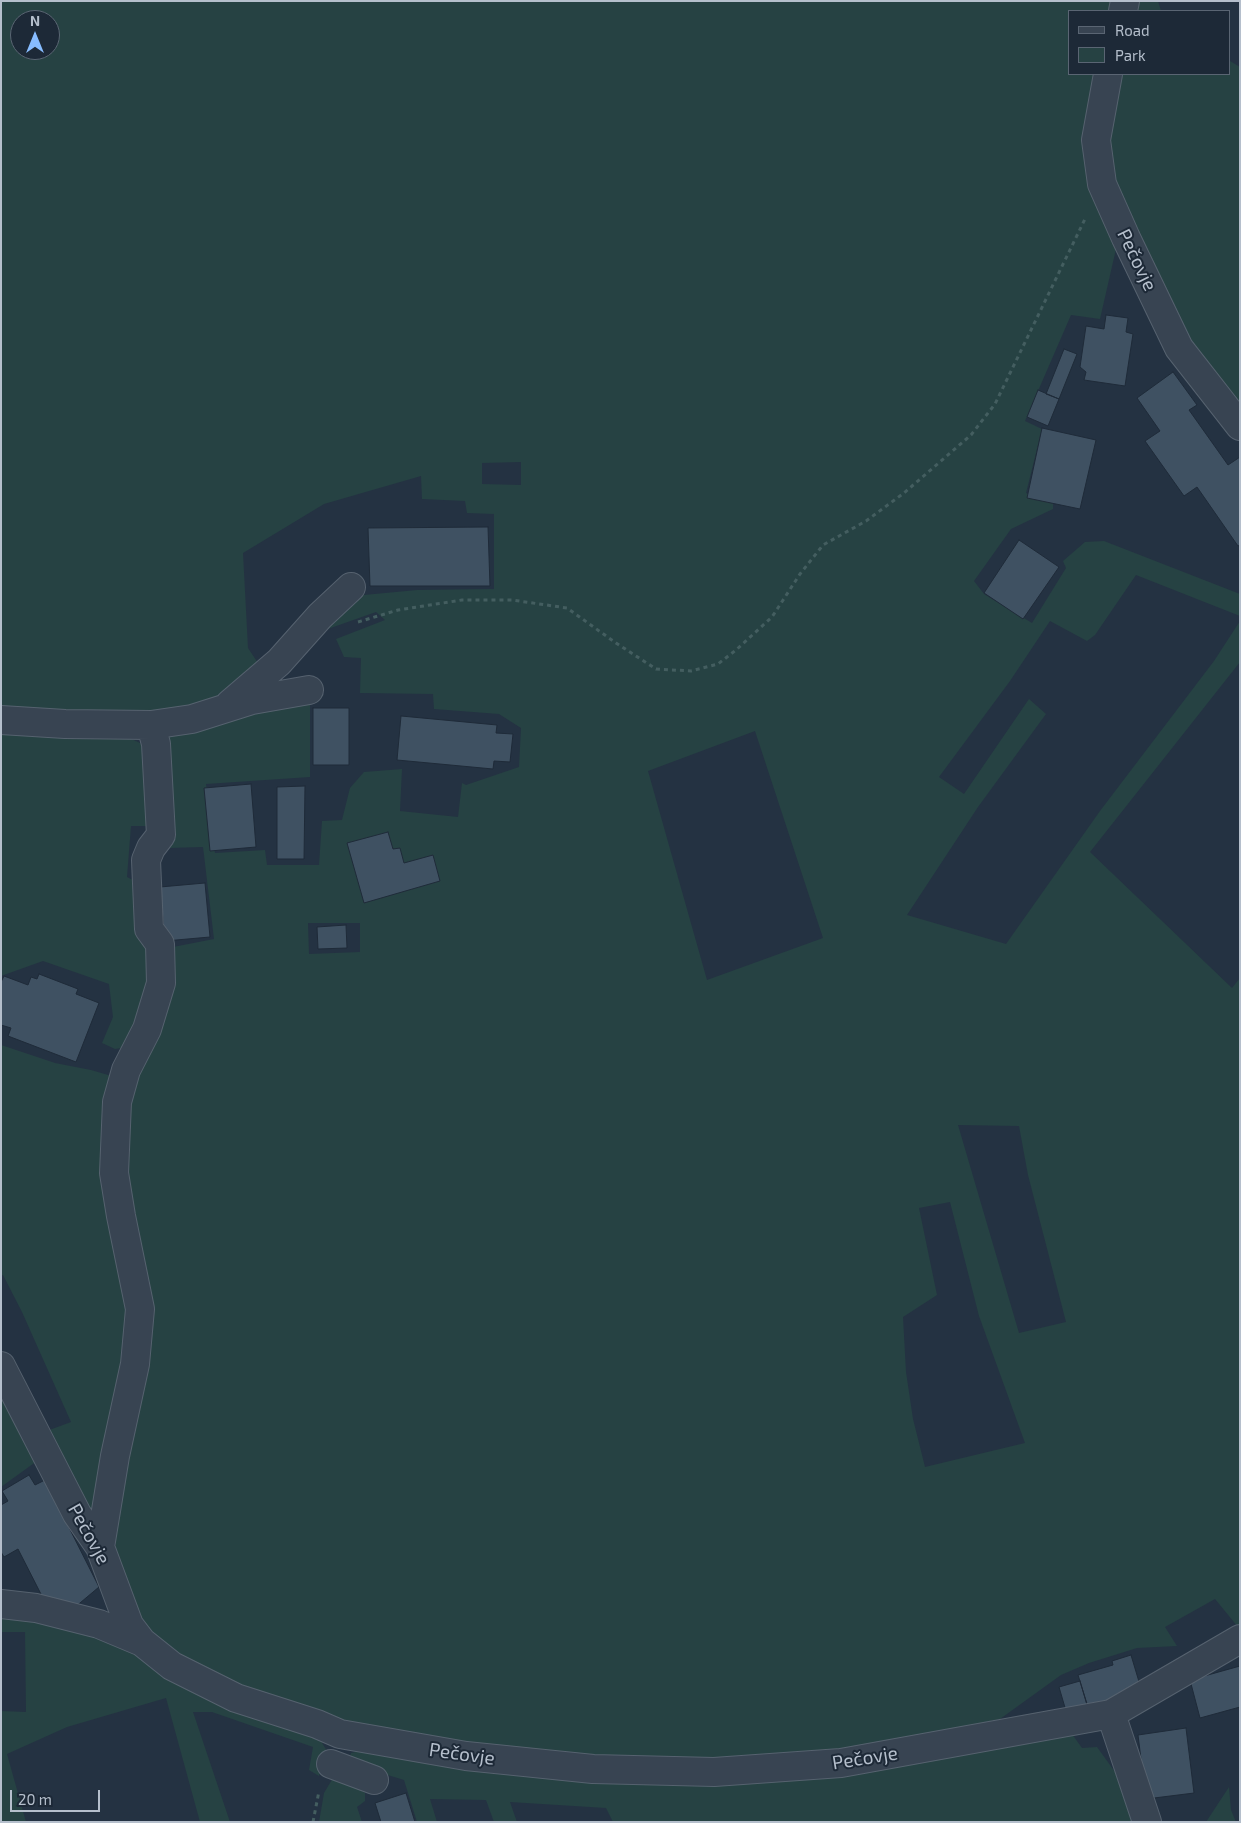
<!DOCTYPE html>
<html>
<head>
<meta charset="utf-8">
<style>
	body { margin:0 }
	#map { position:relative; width:1241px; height:1823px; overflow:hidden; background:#243242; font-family:"Exo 2",sans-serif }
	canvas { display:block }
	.frame { position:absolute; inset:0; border:2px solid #b5bfcc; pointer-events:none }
	.legend { position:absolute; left:1068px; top:10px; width:162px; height:65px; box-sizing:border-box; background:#1d2937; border:1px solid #5a6573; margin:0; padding:6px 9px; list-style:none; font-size:15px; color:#b5bfcc }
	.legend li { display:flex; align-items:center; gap:10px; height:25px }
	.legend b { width:25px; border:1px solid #5a6573 }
	.north { position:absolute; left:10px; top:10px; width:50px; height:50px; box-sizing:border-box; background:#1d2937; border:1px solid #5a6573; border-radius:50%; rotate:0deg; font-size:14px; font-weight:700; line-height:20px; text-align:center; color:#b5bfcc }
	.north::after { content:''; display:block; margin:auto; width:18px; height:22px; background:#87bcff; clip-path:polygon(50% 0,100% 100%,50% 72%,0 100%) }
	.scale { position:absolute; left:10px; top:1790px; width:90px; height:22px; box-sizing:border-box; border:2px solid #b5bfcc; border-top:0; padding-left:6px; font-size:15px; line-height:18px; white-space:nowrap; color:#b5bfcc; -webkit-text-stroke:4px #1d2937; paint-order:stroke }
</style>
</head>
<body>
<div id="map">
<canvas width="1241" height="1823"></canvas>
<div class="frame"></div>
<ul class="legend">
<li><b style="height:6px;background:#384452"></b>Road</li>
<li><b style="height:14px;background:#264243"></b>Park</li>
</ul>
<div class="north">N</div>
<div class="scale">20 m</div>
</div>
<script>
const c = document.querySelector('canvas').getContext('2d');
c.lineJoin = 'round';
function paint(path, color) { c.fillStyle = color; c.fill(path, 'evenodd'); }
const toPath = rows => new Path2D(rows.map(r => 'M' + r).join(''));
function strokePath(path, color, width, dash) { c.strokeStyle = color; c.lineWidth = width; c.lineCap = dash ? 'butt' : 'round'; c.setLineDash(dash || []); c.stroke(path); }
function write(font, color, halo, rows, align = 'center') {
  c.font = font + ' "Exo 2",sans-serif'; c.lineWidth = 4; c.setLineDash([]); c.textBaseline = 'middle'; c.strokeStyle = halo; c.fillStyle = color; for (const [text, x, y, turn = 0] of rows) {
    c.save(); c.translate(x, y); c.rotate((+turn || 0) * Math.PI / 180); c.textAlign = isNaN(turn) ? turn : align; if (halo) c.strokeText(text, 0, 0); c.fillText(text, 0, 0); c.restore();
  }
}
paint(toPath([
	[1,1,1116,1,1114,11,1070,11,1070,74,1101,74,1119,236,1100,319,1071,315,1025,421,1042,429,1026,493,1053,504,1053,509,1011,529,974,581,984,594,1032,623,1066,568,1063,561,1085,542,1104,541,1240,594,1240,616,1136,575,1095,635,1087,641,1050,621,1010,681,939,777,964,794,1029,699,1046,714,978,807,907,915,1006,944,1100,811,1214,661,1240,621,1240,662,1090,852,1232,988,1240,978,1240,1626,1238,1627,1215,1599,1165,1627,1177,1646,1137,1648,1089,1663,1061,1675,1000,1719,869,1748,697,1765,523,1757,385,1734,289,1705,182,1662,146,1627,132,1601,116,1563,115,1522,122,1463,129,1219,124,1108,173,947,214,939,203,847,168,848,163,735,233,716,310,704,310,777,206,784,215,853,265,850,267,865,319,865,322,821,342,820,350,788,364,772,402,769,400,811,458,817,462,783,466,785,519,767,521,728,499,714,434,709,433,694,360,693,361,658,344,657,336,639,385,620,376,612,325,630,342,610,364,595,417,590,494,589,494,514,467,513,465,501,422,499,421,476,324,504,243,553,248,648,262,669,225,698,157,718,1,714],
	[20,20,50,20,50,50,20,50],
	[521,462,521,485,482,484,482,463],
	[755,731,823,938,707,980,648,771],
	[308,923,360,923,360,952,309,954],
	[958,1125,1019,1126,1028,1175,1066,1322,1019,1333],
	[950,1202,979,1316,1025,1443,925,1467,913,1419,906,1372,903,1317,937,1295,919,1208],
	[1133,1,1158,1,1161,11,1130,11],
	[1230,61,1240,67,1240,406,1184,335,1120,198,1111,169,1106,143,1119,74,1230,74],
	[1,728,125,736,140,743,151,759,155,826,131,826,127,877,144,886,156,981,128,1047,115,1049,102,1043,113,1017,109,984,43,961,1,976],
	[1,1045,55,1063,91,1070,115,1077,132,1306,92,1520,44,1432,71,1422,22,1312,3,1275,1,1276],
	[1,1384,37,1461,1,1487],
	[1,1611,75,1625,319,1738,327,1751,319,1776,309,1770,313,1747,212,1712,193,1712,230,1822,200,1822,166,1698,67,1727,7,1754,26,1822,1,1822,1,1711,26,1712,25,1632,1,1632],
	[1067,1727,1082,1748,1097,1747,1126,1787,1138,1822,613,1822,606,1808,510,1802,517,1822,494,1822,486,1800,430,1799,437,1822,417,1822,404,1780,368,1769,349,1761,351,1753,369,1749,696,1780],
	[336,1773,365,1793,365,1801,357,1807,362,1822,319,1822,324,1793],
	[1229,1787,1231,1810,1236,1822,1206,1822]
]), '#264243');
const building = toPath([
	[1106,315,1128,318,1126,332,1133,334,1125,386,1084,380,1086,372,1080,367,1086,326,1104,329,1106,315],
	[1064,349,1077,354,1059,399,1046,394,1064,349],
	[1173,372,1197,405,1189,410,1228,465,1240,457,1240,545,1238,546,1197,487,1184,496,1145,441,1160,431,1137,398,1173,372],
	[1038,390,1059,399,1048,426,1027,417,1038,390],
	[1042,428,1096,440,1080,509,1027,498,1042,428],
	[488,527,490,586,370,586,368,528,488,527],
	[1019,540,1059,567,1023,619,984,593,1019,540],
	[313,708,349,708,349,765,313,765,313,708],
	[401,716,497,725,496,733,513,734,510,762,494,761,493,769,397,760,401,716],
	[251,784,256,847,210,851,204,788,251,784],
	[305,786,304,859,277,859,277,787,305,786],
	[388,832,393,849,400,848,404,863,433,855,440,881,364,903,347,843,388,832],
	[205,883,210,937,165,941,160,887,205,883],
	[346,925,347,948,318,949,317,927,346,925],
	[39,974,78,989,76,994,99,1003,76,1062,8,1036,11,1028,1,1025,1,982,4,976,28,985,31,977,37,979,39,974],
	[29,1475,35,1485,45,1480,99,1587,68,1613,45,1602,18,1549,4,1557,1,1552,1,1505,8,1501,2,1491,29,1475],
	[1131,1655,1140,1685,1133,1694,1088,1707,1078,1675,1113,1665,1112,1661,1131,1655],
	[1240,1666,1240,1707,1200,1718,1190,1680,1240,1666],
	[1080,1681,1087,1705,1066,1711,1059,1687,1080,1681],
	[1186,1728,1194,1793,1146,1799,1138,1735,1186,1728],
	[406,1793,415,1822,381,1822,375,1803,406,1793]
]);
paint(building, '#3f5162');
strokePath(building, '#1f2b39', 1);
const minor = toPath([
	[1123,11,1125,1],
	[1108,74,1096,140,1102,184,1126,238,1179,348,1240,426],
	[230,704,279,662,320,616,351,587],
	[1,720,65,724,151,725,192,719,252,700,309,690],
	[1,1366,77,1514,100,1547,129,1625,142,1642,172,1666,236,1698,317,1724,340,1734,466,1756,593,1769,714,1772,841,1763,1111,1714],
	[100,1547,115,1456,135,1364,140,1309,121,1216,114,1173,117,1102,126,1070,147,1029,161,983,160,944,149,929,146,860,151,848,161,835,156,744,151,725],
	[1,1604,36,1608,99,1624,142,1642],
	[331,1764,374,1780],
	[1147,1822,1111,1714,1240,1639]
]);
strokePath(minor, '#56626f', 30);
strokePath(toPath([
	[358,622,398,610,462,600,512,600,567,608,616,643,656,669,691,671,718,664,736,650,772,617,800,574,823,545,866,521,904,493,971,435,995,404,1085,219],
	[313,1822,319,1791]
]), '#445e60', 3, [4, 4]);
strokePath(minor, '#384452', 28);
write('19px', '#b5bfcc', '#1d2937', [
	["Pečovje",1137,260,64],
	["Pečovje",89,1534,61],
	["Pečovje",462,1754,8],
	["Pečovje",865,1758,-9]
]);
</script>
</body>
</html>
